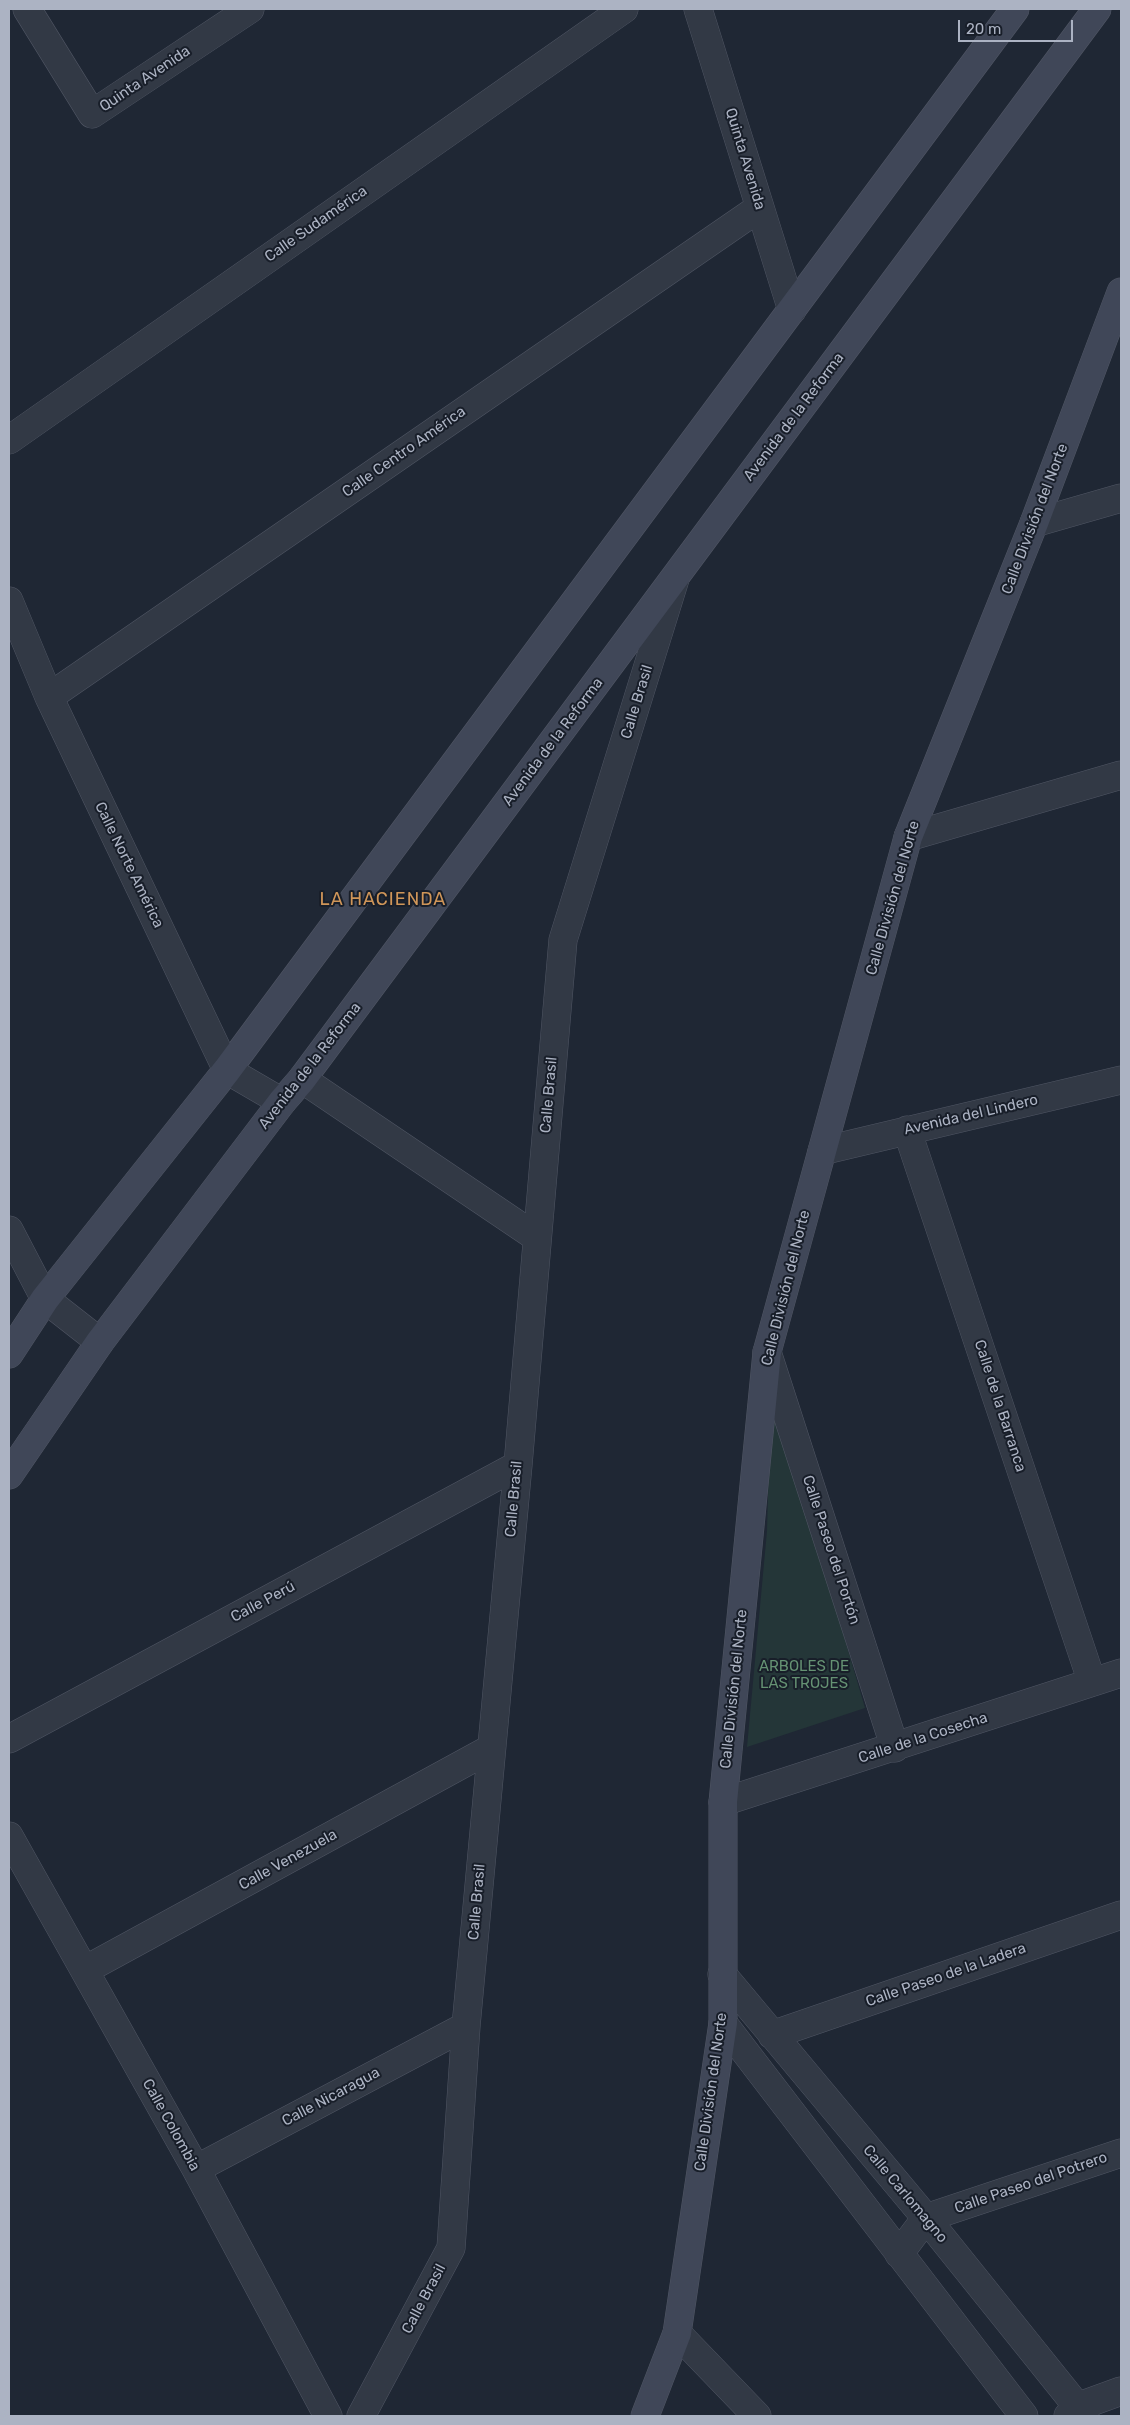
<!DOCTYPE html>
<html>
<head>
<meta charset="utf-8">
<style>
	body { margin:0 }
	#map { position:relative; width:1130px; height:2425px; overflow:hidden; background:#1f2734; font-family:Rubik,sans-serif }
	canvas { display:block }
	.frame { position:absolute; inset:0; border:10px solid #acb3c3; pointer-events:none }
	.scale { position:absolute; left:958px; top:20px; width:115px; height:22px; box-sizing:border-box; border:2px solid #acb3c3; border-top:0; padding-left:6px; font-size:15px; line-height:18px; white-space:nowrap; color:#acb3c3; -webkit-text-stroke:4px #181e29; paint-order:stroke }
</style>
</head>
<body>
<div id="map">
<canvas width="1130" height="2425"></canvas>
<div class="frame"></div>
<div class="scale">20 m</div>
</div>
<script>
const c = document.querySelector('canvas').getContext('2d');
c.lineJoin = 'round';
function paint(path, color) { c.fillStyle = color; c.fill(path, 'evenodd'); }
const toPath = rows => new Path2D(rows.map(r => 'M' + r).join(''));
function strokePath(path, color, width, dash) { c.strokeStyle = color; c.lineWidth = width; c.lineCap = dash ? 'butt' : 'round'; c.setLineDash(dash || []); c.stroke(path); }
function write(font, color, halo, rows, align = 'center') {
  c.font = font + ' Rubik,sans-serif'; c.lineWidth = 4; c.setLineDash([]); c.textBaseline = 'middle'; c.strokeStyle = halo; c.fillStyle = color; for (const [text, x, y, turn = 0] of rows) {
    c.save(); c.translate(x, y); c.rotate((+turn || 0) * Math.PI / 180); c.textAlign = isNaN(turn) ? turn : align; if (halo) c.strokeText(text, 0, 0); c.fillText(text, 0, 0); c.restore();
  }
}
paint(toPath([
	[771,1388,865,1708,747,1747,767,1531]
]), '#243638');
const street = toPath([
	[27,9,92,114,250,9],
	[698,9,792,310],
	[9,440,624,9],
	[1034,523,1121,498],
	[9,601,49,697,227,1070,282,1102],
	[49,697,759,208],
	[908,837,1121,775],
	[302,1079,536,1237],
	[907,1130,1092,1682],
	[822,1151,1121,1080],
	[9,1230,45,1299,100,1342],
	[767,1352,895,1748],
	[9,1739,518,1465],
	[723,1802,1121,1673],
	[9,1836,196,2169,328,2416],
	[85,1970,490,1749],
	[722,1974,926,2218,1085,2416],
	[723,2023,1024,2416],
	[772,2035,1121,1915],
	[196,2169,466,2026],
	[899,2254,926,2218,1121,2153],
	[677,2333,757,2416],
	[361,2416,451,2248,466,2026,518,1465,563,940,675,579],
	[1068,2416,1077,2407,1121,2391]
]);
const secondary = toPath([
	[9,1354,45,1299,227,1070,1015,9],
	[9,1475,100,1342,282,1102,302,1079,1097,9],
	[645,2416,677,2333,723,2023,723,1802,767,1352,908,837,1034,523,1121,292]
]);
strokePath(street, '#505664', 29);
strokePath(secondary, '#505664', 29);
strokePath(street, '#323945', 28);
strokePath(secondary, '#404758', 28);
write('15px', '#acb3c3', '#181e29', [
	["Quinta Avenida",145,79,-34],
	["Quinta Avenida",745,159,73],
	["Calle Sudamérica",316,224,-35],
	["Avenida de la Reforma",794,417,-53],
	["Calle Centro América",404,452,-35],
	["Calle División del Norte",1035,519,-69],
	["Calle Brasil",637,702,-73],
	["Avenida de la Reforma",553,742,-53],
	["Calle Norte América",129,865,64],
	["Calle División del Norte",893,898,-74],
	["Avenida de la Reforma",310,1066,-52],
	["Calle Brasil",549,1095,-85],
	["Avenida del Lindero",971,1115,-13],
	["Calle División del Norte",786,1288,-76],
	["Calle de la Barranca",1000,1406,72],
	["Calle Brasil",514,1499,-85],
	["Calle Paseo del Portón",831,1550,72],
	["Calle Perú",263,1602,-28],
	["Calle División del Norte",734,1689,-84],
	["Calle de la Cosecha",923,1738,-18],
	["Calle Venezuela",288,1860,-29],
	["Calle Brasil",477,1902,-85],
	["Calle Paseo de la Ladera",946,1975,-19],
	["Calle División del Norte",711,2092,-82],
	["Calle Nicaragua",331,2097,-28],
	["Calle Colombia",171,2125,61],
	["Calle Paseo del Potrero",1031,2183,-19],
	["Calle Carlomagno",905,2194,50],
	["Calle Brasil",424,2299,-62]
]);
write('15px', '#659273', '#181e29', [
	["ARBOLES DE",804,1667],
	["LAS TROJES",804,1684]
]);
c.letterSpacing = '1px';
write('18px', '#d09659', '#181e29', [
	["LA HACIENDA",383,900]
]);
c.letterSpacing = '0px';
</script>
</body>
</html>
